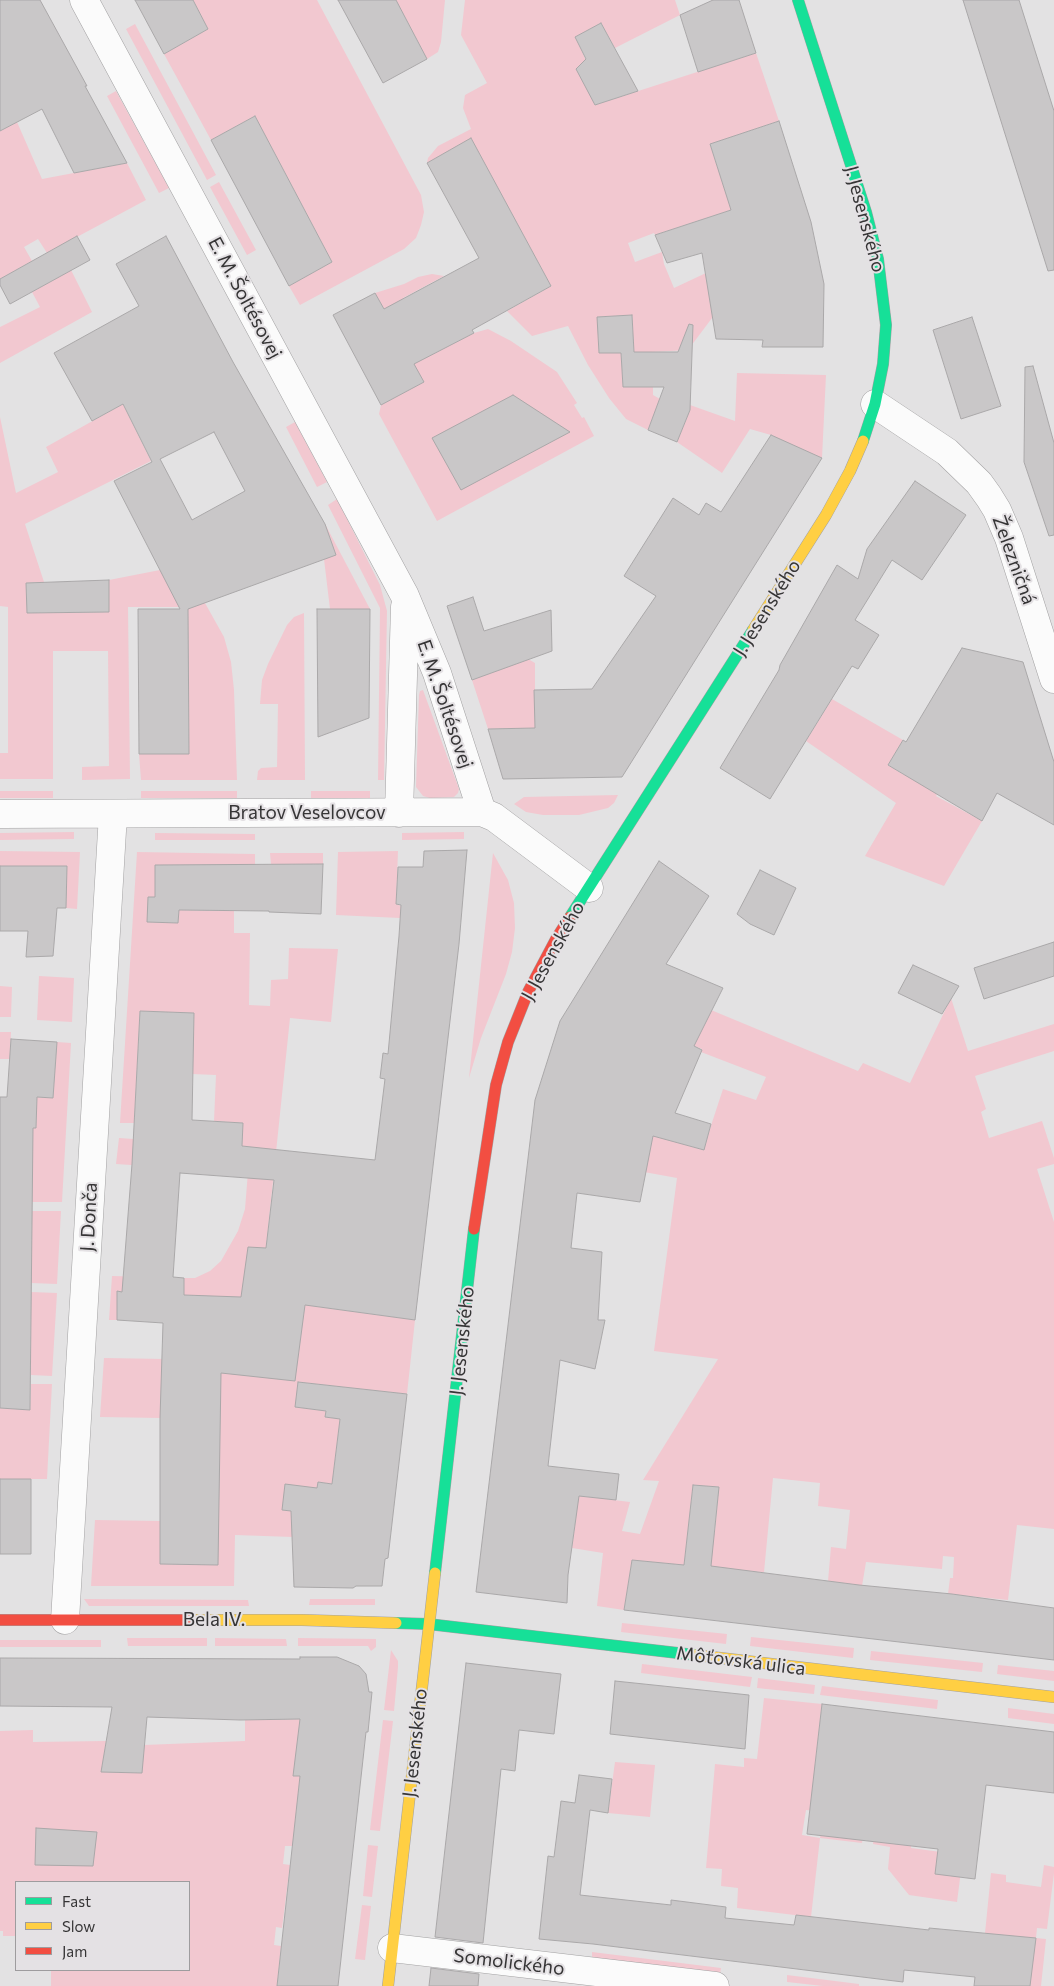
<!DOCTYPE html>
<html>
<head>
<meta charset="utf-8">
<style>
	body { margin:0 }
	#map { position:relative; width:1054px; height:1986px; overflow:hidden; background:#e3e2e3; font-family:Commissioner,sans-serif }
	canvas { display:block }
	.legend { position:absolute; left:15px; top:1881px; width:175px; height:90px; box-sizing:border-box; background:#e4e1e4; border:1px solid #9e9c9e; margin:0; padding:6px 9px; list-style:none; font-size:15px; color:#363536 }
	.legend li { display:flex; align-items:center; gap:10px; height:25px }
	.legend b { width:25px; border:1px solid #9e9c9e }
</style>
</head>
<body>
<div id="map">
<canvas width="1054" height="1986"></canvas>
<ul class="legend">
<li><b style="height:6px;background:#16e098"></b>Fast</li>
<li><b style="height:6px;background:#ffcf43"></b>Slow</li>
<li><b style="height:6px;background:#f24e42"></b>Jam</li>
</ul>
</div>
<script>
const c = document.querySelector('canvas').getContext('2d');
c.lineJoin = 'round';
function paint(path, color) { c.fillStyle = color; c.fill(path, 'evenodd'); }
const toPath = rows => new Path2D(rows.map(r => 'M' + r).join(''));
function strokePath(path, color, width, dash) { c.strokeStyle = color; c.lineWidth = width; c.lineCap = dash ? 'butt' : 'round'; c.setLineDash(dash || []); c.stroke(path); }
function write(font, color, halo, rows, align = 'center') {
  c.font = font + ' Commissioner,sans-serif'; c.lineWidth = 4; c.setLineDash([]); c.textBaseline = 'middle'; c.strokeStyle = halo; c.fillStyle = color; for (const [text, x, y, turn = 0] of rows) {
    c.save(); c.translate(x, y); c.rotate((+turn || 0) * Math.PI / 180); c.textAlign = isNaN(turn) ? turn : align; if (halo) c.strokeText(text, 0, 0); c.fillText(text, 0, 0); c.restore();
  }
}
paint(toPath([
	[193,0,317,0,421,195,424,212,421,225,416,238,404,249,300,305,289,286,332,262,255,116,211,140,164,54,208,29],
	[396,0,445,0,441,42,438,52,427,59],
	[465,0,675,0,680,15,615,48,601,23,576,37,586,61,595,105,756,53,779,121,710,144,718,169,728,166,740,207,655,235,654,233,628,243,635,262,662,252,664,264,674,288,706,273,727,298,688,350,634,353,632,315,598,317,599,353,621,353,623,386,653,387,653,395,660,399,648,430,626,419,609,398,588,365,568,326,532,336,507,311,551,286,471,139,427,163,428,158,438,146,471,129,463,108,465,95,487,83,461,35],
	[135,24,216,175,207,180,126,29],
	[116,91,169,188,159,193,107,96],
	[17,122,42,179,127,163,146,200,47,253,38,239,24,247,32,261,0,279,0,131],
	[219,182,256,250,247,255,210,187],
	[71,270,92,312,0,363,0,327,40,307,32,292],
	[432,274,444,276,403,298,434,353,474,333,488,329,511,341,557,372,577,403,574,405,582,418,584,417,594,436,437,521,379,414,381,405,423,382,375,293,404,284,418,277],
	[737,373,826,375,822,458,797,449,771,435,750,429,722,473,677,442,690,410,690,405,735,421],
	[123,404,151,461,25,524,44,582,26,583,28,613,109,612,109,580,160,570,191,572,205,603,224,637,231,662,234,690,237,780,141,780,139,754,189,753,188,607,128,607,130,779,82,780,82,767,109,766,108,651,53,651,53,779,0,779,0,753,8,753,8,607,0,606,0,417,16,493,58,472,46,447],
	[295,422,327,482,317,487,286,427],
	[337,499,380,585,387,611,384,780,378,780,380,608,328,505],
	[324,522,370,609,330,609,324,559,336,555],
	[304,613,305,780,257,780,258,771,261,768,277,767,278,704,260,704,262,680,268,664,287,625,294,617],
	[528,659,535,663,535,728,488,729,472,680],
	[423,690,459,789,458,793,454,797,430,798,423,796,416,787,419,695,420,691],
	[832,699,903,740,888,765,904,775,919,749,952,767,936,796,982,821,944,886,865,856,896,803,806,741],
	[0,791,53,791,53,798,0,798],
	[141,791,237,791,237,798,141,798],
	[311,791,370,791,370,798,311,798],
	[618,795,614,803,608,808,579,815,543,815,526,812,514,804,524,797],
	[74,832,74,839,0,840,0,833],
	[464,832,464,839,402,840,402,833],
	[155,833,255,834,255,840,155,840],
	[0,851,80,852,77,909,66,908,67,866,0,866],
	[398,851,396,904,401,906,400,918,336,915,338,852],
	[137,852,255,854,255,865,156,865,155,897,148,897,148,922,178,923,179,910,234,911,234,933,250,933,249,1005,270,1006,271,980,288,979,289,948,338,949,331,1022,290,1018,266,1248,240,1316,202,1296,184,1295,184,1278,195,1278,210,1271,221,1261,238,1231,245,1209,250,1147,242,1146,243,1123,214,1121,216,1075,192,1074,194,1013,140,1011,134,1123,120,1123],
	[270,853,323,853,323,864,271,864],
	[493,853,508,880,514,903,515,928,512,952,506,974,481,1038,469,1078],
	[39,976,74,978,72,1022,37,1020],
	[0,986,12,987,11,1017,0,1017],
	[951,998,968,1051,1054,1024,1054,1051,975,1076,986,1109,981,1112,989,1138,1042,1121,1054,1158,1054,1164,1037,1169,1054,1222,1054,1529,1017,1525,1008,1600,948,1594,950,1578,953,1578,954,1557,943,1556,942,1569,866,1562,862,1586,828,1581,831,1547,846,1549,850,1510,818,1506,820,1483,773,1478,764,1572,733,1571,699,1566,715,1531,719,1487,693,1485,684,1565,632,1560,624,1610,597,1606,603,1553,572,1548,576,1517,518,1488,630,1502,622,1531,640,1534,659,1481,643,1480,718,1359,654,1351,677,1178,611,1166,582,1114,703,1150,723,1089,756,1100,766,1077,701,1052,702,1049,620,1017,711,1010,858,1071,863,1063,910,1083],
	[0,1032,11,1032,10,1059,0,1059],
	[57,1042,71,1043,62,1202,32,1202,0,1127,36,1128,37,1097,53,1098],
	[119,1138,191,1143,190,1169,116,1164],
	[32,1211,61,1211,57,1284,31,1283],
	[112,1276,153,1277,134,1293,117,1292,117,1320,109,1320],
	[31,1292,57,1293,52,1376,31,1375],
	[310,1302,312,1306,415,1320,407,1394,298,1382,296,1407,326,1411,325,1417,340,1419,332,1484,318,1482,317,1488,282,1510,291,1511,293,1537,235,1535,234,1586,91,1586,95,1520,160,1521,160,1564,218,1565,160,1418,100,1417,104,1358,228,1360],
	[31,1384,52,1384,47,1479,0,1479,0,1408,30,1410],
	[84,1599,248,1600,249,1606,89,1606],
	[310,1599,375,1599,375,1605,309,1605],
	[622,1623,727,1634,726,1644,621,1632],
	[751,1637,854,1648,853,1658,750,1646],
	[127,1638,207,1638,207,1646,128,1646],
	[215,1638,286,1639,287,1646,215,1646],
	[298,1638,376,1639,376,1647,371,1651,368,1646,298,1646],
	[0,1640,101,1640,101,1647,0,1647],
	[391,1650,398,1661,398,1667,394,1711,384,1710],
	[871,1651,983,1663,982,1672,870,1660],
	[642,1664,752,1677,750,1687,641,1673],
	[998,1665,1054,1671,1054,1681,997,1674],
	[758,1678,815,1685,814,1694,757,1688],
	[822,1686,938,1700,937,1709,820,1695],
	[764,1698,822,1704,815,1766,871,1773,862,1843,820,1838,811,1917,737,1908,738,1888,721,1886,722,1869,706,1868,715,1764,744,1767,744,1758,757,1759],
	[806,1810,824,1812,820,1838,802,1835],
	[1008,1708,1054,1714,1054,1724,1008,1718],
	[308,1719,294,1776,300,1776,293,1846,285,1846,283,1864,290,1865,282,1928,276,1927,274,1945,281,1946,277,1986,51,1986,51,1970,189,1970,189,1882,16,1882,16,1936,3,1936,3,1931,0,1931,0,1731,33,1730,33,1742,106,1741,102,1768,104,1772,141,1773,144,1745,245,1741,245,1720],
	[383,1720,393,1721,380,1831,370,1830],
	[615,1762,655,1765,650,1817,608,1813],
	[919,1780,911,1848,963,1855,957,1902,909,1895,888,1869,890,1847,873,1844,875,1822],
	[368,1845,378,1846,372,1897,363,1896],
	[1044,1865,1054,1867,1054,1873,1047,1929,1037,1928,1036,1938,1046,1939,1041,1986,1030,1986,985,1933,991,1873,1006,1875,1006,1882,1041,1887],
	[362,1905,371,1906,365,1960,355,1959],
	[592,1952,721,1968,720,1974,592,1958],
	[787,1975,859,1984,859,1986,823,1986,787,1982]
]), '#f2c8d0');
const building = toPath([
	[0,0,40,0,87,86,85,86,127,163,74,173,42,109,0,131,0,0],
	[135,0,193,0,208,29,164,54,135,0],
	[338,0,396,0,427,59,383,83,338,0],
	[713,0,739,0,756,53,698,72,680,15,713,0],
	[963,0,1019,0,1054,111,1054,270,1048,271,963,0],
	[601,23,638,91,595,105,576,69,586,59,575,37,601,23],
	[255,116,332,262,289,286,211,140,255,116],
	[779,121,811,222,824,284,823,347,762,347,763,340,716,339,702,253,667,263,655,235,731,210,710,144,779,121],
	[471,138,551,286,472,330,474,333,414,364,424,382,381,405,333,315,375,293,384,309,479,258,427,163,471,138],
	[77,236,90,260,10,304,0,285,0,279,77,236],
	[166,236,233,362,325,524,336,555,188,609,189,754,139,754,138,609,180,609,114,481,152,462,123,404,92,421,54,353,139,306,116,264,166,236],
	[214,432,245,491,192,520,160,459,214,432],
	[632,315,634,352,678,352,689,324,693,325,690,410,677,442,648,430,664,387,623,387,621,353,599,353,597,317,632,315],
	[972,317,1001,406,961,419,933,330,972,317],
	[1033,366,1054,443,1054,535,1049,536,1024,462,1025,367,1033,366],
	[513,395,570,432,461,490,432,438,513,395],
	[771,435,822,458,622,777,503,779,488,729,535,728,534,690,592,689,656,596,624,576,673,498,699,515,706,503,721,512,771,435],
	[915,481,966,515,922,580,892,560,855,620,879,635,858,669,852,666,770,799,720,768,779,670,780,665,837,565,858,579,867,549,915,481],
	[109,580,109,612,27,613,26,583,109,580],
	[473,597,484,631,551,610,552,651,472,680,447,606,473,597],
	[317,609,370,609,369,718,318,737,317,609],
	[962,648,1023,662,1054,762,1054,825,997,793,982,821,888,765,903,740,906,742,962,648],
	[467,850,459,944,415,1320,305,1305,295,1381,221,1373,218,1565,160,1564,160,1418,163,1323,117,1320,117,1291,122,1292,132,1164,140,1011,194,1013,192,1120,243,1123,242,1146,375,1160,385,1079,380,1078,383,1053,388,1054,399,936,401,905,396,904,398,867,423,867,424,851,467,850],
	[180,1173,274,1180,266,1248,248,1247,241,1297,184,1295,184,1278,173,1277,180,1173],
	[659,861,709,896,666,964,723,988,694,1046,702,1050,675,1113,711,1124,704,1150,653,1136,640,1202,577,1193,571,1248,602,1252,598,1320,605,1320,595,1369,560,1360,548,1466,619,1474,616,1500,579,1496,568,1575,567,1603,476,1592,535,1100,560,1021,659,861],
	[323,864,321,914,269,912,269,911,179,910,178,923,147,922,148,897,155,897,155,865,323,864],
	[0,866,67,866,66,908,57,908,53,956,26,957,28,931,0,931,0,866],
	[760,870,796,888,774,935,750,924,737,914,760,870],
	[1054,942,1054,976,984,999,974,968,1054,942],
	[913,965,959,986,942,1014,898,993,913,965],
	[11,1039,57,1042,53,1098,37,1097,36,1128,33,1128,30,1410,0,1408,0,1097,7,1097,11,1039],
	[298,1382,407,1394,388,1558,385,1559,382,1586,356,1586,353,1588,294,1587,291,1511,282,1510,285,1484,317,1488,318,1482,332,1484,340,1419,325,1417,326,1411,295,1407,298,1382],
	[0,1479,31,1479,31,1554,0,1554,0,1479],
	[693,1485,719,1487,711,1566,859,1585,952,1594,1054,1608,1054,1660,624,1610,632,1560,684,1565,693,1485],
	[300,1657,337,1657,359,1666,366,1674,369,1692,372,1692,368,1732,366,1732,338,1986,277,1986,300,1776,293,1776,300,1719,240,1720,147,1717,142,1773,101,1772,112,1707,0,1706,0,1658,300,1659,300,1657],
	[466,1663,561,1674,554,1734,519,1730,515,1771,501,1769,483,1943,435,1937,466,1663],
	[615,1681,749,1695,745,1749,610,1734,615,1681],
	[822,1704,1054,1732,1054,1793,986,1785,975,1879,935,1874,938,1849,807,1834,822,1704],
	[579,1775,612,1779,608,1813,590,1810,580,1895,671,1905,671,1900,726,1907,725,1918,794,1925,796,1915,929,1930,929,1928,1036,1938,1030,1986,974,1986,975,1977,904,1970,903,1982,593,1944,539,1939,548,1856,554,1857,561,1801,575,1803,579,1775],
	[36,1828,97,1832,93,1866,35,1865,36,1828],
	[431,1968,479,1974,478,1986,429,1986,431,1968]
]);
paint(building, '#c9c7c8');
strokePath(building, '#aaa8a9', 1);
const street = toPath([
	[84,0,405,596,437,673,482,812],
	[875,404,947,452,979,483,989,497,997,510,1009,538,1054,679],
	[399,813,405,607],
	[0,814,482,812,494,817,589,888],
	[65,1620,113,814],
	[392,1948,715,1986]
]);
const fast = toPath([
	[798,0,866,212,878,259,886,325,883,364,875,404,863,441],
	[570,917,753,630],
	[435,1573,474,1229],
	[396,1623,428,1624,695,1655]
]);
const slow = toPath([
	[753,630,826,515,850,471,863,441],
	[188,1620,302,1620,396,1623],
	[695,1655,1054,1697],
	[388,1986,435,1573]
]);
const jam = toPath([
	[474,1229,496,1085,508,1042,528,992,556,939,570,917],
	[0,1620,188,1620]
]);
strokePath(street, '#a2a1a2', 29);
strokePath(fast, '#a2a1a2', 12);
strokePath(slow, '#a2a1a2', 12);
strokePath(jam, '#a2a1a2', 12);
strokePath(street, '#fbfbfb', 28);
strokePath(fast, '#16e098', 11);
strokePath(slow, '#ffcf43', 11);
strokePath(jam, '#f24e42', 11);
write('19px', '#363536', '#e4e1e4', [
	["J. Jesenského",865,219,75],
	["E. M. Šoltésovej",245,298,62],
	["Železničná",1014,560,70],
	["J. Jesenského",767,608,-58],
	["E. M. Šoltésovej",445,704,71],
	["Bratov Veselovcov",307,813],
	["J. Jesenského",553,951,-61],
	["J. Donča",89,1217,-87],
	["J. Jesenského",462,1341,-84],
	["Bela IV.",214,1620],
	["Môťovská ulica",741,1661,7],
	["J. Jesenského",415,1743,-84],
	["Somolického",509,1962,7]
]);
</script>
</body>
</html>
